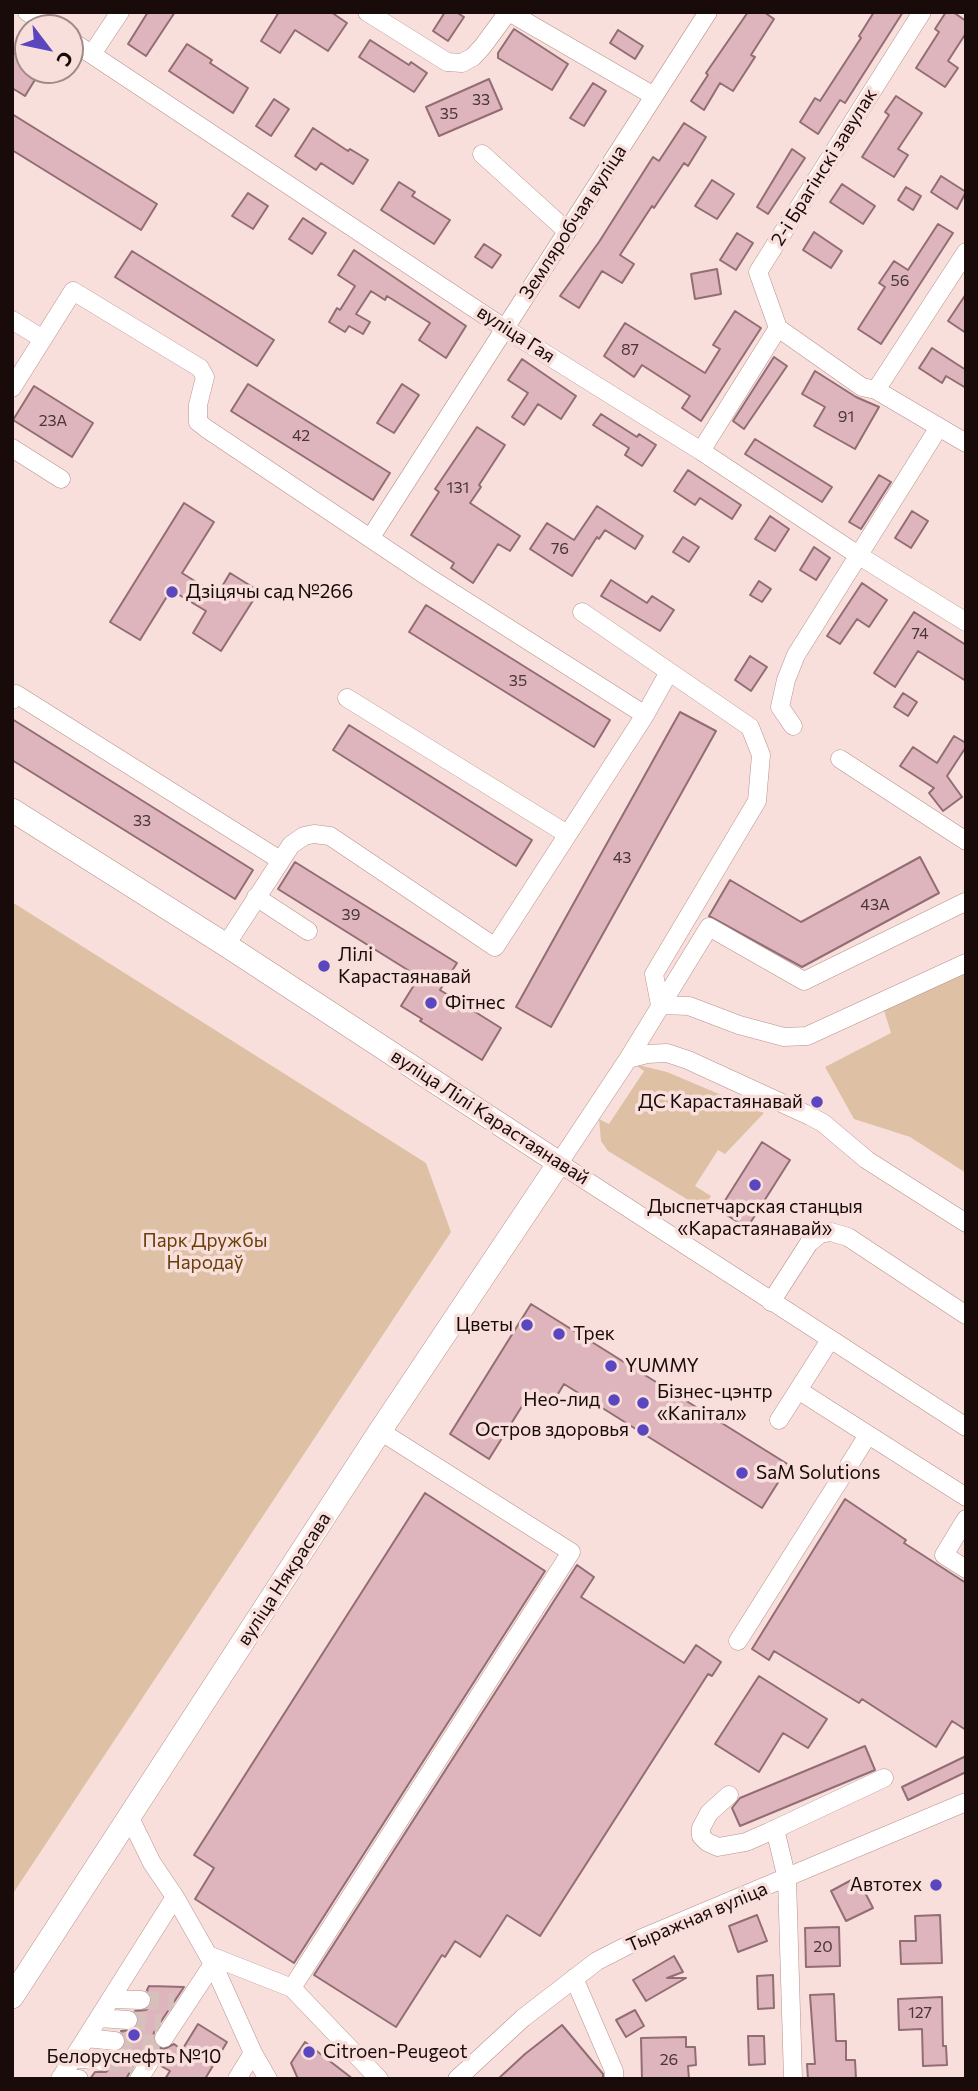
<!DOCTYPE html>
<html>
<head>
<meta charset="utf-8">
<style>
	body { margin:0 }
	#map { position:relative; width:978px; height:2091px; overflow:hidden; background:#f9dfdc; font-family:Commissioner,sans-serif }
	canvas { display:block }
	.frame { position:absolute; inset:0; border:14px solid #190b0a; pointer-events:none }
	.north { position:absolute; left:14px; top:14px; width:70px; height:70px; box-sizing:border-box; background:#f9dfdc; border:2px solid #9f8a88; border-radius:50%; rotate:122deg; font-size:19px; font-weight:700; line-height:28px; text-align:center; color:#190b0a }
	.north::after { content:''; display:block; margin:auto; width:24px; height:32px; background:#5a46be; clip-path:polygon(50% 0,100% 100%,50% 72%,0 100%) }
</style>
</head>
<body>
<div id="map">
<canvas width="978" height="2091"></canvas>
<div class="frame"></div>
<div class="north">С</div>
</div>
<script>
const c = document.querySelector('canvas').getContext('2d');
c.lineJoin = 'round';
function paint(path, color) { c.fillStyle = color; c.fill(path, 'evenodd'); }
const toPath = rows => new Path2D(rows.map(r => 'M' + r).join(''));
function strokePath(path, color, width, dash) { c.strokeStyle = color; c.lineWidth = width; c.lineCap = dash ? 'butt' : 'round'; c.setLineDash(dash || []); c.stroke(path); }
function write(font, color, halo, rows, align = 'center') {
  c.font = font + ' Commissioner,sans-serif'; c.lineWidth = 7; c.setLineDash([]); c.textBaseline = 'middle'; c.strokeStyle = halo; c.fillStyle = color; for (const [text, x, y, turn = 0] of rows) {
    c.save(); c.translate(x, y); c.rotate((+turn || 0) * Math.PI / 180); c.textAlign = isNaN(turn) ? turn : align; if (halo) c.strokeText(text, 0, 0); c.fillText(text, 0, 0); c.restore();
  }
}
paint(toPath([
	[12,902,426,1163,451,1232,12,1895],
	[966,965,966,1173,910,1137,854,1119,825,1067,891,1033,882,1004],
	[634,1064,667,1072,764,1113,725,1154,718,1150,695,1186,711,1196,703,1209,608,1151,601,1141,599,1119,609,1124,644,1071]
]), '#dec1a4');
const building = toPath([
	[148,12,175,12,146,56,128,44,148,12],
	[279,12,331,12,347,23,328,51,295,30,280,53,261,41,279,12],
	[445,12,456,12,464,17,448,41,433,31,445,12],
	[748,12,764,12,774,19,751,55,755,57,733,91,720,83,704,110,691,101,708,75,706,73,748,12],
	[874,12,903,12,845,103,840,100,818,134,800,122,815,98,820,101,861,38,859,36,874,12],
	[946,12,953,12,966,21,966,33,948,61,958,68,945,87,916,68,939,32,935,29,946,12],
	[514,29,568,64,552,90,498,58,498,53,514,29],
	[618,30,643,46,635,59,610,43,618,30],
	[370,40,409,65,411,62,427,73,414,92,359,57,370,40],
	[187,44,212,60,210,63,248,88,233,113,169,71,187,44],
	[12,52,28,62,28,70,41,70,25,96,12,88,12,52],
	[489,79,502,109,439,136,426,107,489,79],
	[593,83,606,91,584,126,570,118,593,83],
	[896,96,922,113,898,149,908,155,894,177,862,157,889,115,885,112,896,96],
	[274,99,289,109,271,136,256,126,274,99],
	[12,114,157,204,141,230,12,150,12,114],
	[684,123,706,137,688,166,684,163,654,208,652,206,620,255,634,264,622,283,602,271,579,308,560,296,599,242,653,157,659,161,684,123],
	[313,128,348,151,350,149,368,160,353,184,321,163,316,170,295,156,313,128],
	[792,149,805,158,768,214,757,207,792,149],
	[941,176,966,192,957,209,931,192,941,176],
	[712,180,734,194,717,219,695,206,712,180],
	[399,182,415,192,412,196,450,220,434,244,381,210,399,182],
	[842,184,875,206,863,224,830,202,842,184],
	[906,187,921,196,913,210,898,200,906,187],
	[248,193,268,206,253,229,232,216,248,193],
	[303,218,326,233,312,254,289,239,303,218],
	[938,224,953,233,881,344,858,329,885,287,879,283,894,261,908,270,938,224],
	[814,232,842,251,831,268,803,250,814,232],
	[737,233,753,243,736,270,720,260,737,233],
	[484,244,501,255,492,268,475,257,484,244],
	[354,250,466,326,446,358,419,340,430,323,387,296,385,300,371,291,356,314,370,322,363,334,349,326,345,332,329,322,337,308,340,310,355,286,338,275,354,250],
	[132,251,274,340,257,366,115,277,132,251],
	[717,269,721,294,695,299,691,274,717,269],
	[966,294,966,333,948,321,966,294],
	[735,311,761,328,701,421,682,408,690,396,642,365,634,377,604,356,625,323,705,373,720,349,713,345,735,311],
	[932,348,966,370,966,388,946,376,942,383,919,368,932,348],
	[774,357,787,366,744,429,733,421,774,357],
	[522,359,576,396,561,419,538,404,524,425,512,417,528,393,508,380,522,359],
	[815,371,856,397,879,407,855,449,814,426,825,407,802,394,815,371],
	[248,384,390,473,373,500,231,411,248,384],
	[402,384,419,395,394,433,377,423,402,384],
	[34,386,93,423,72,457,13,420,34,386],
	[601,414,637,437,639,434,656,445,642,466,625,455,629,448,593,425,601,414],
	[477,427,505,445,479,485,481,487,470,503,520,536,510,551,498,544,473,583,451,568,454,563,411,535,439,492,435,489,477,427],
	[755,439,832,487,822,502,745,454,755,439],
	[688,470,741,505,732,519,700,498,695,505,674,491,688,470],
	[879,475,891,482,861,529,849,522,879,475],
	[184,503,214,522,182,573,217,595,230,573,259,591,221,651,193,633,206,611,171,590,140,640,110,622,184,503],
	[597,506,643,536,635,549,605,530,599,539,597,537,572,576,530,549,547,523,574,540,597,506],
	[912,511,928,521,911,548,895,538,912,511],
	[770,516,789,529,775,551,755,539,770,516],
	[683,537,699,547,689,562,673,552,683,537],
	[814,547,830,558,816,580,800,570,814,547],
	[611,580,647,603,652,596,674,610,660,631,601,596,611,580],
	[759,581,771,589,762,602,750,595,759,581],
	[862,583,887,600,869,627,857,619,840,644,827,636,862,583],
	[426,605,610,720,594,747,409,632,426,605],
	[914,612,966,645,966,681,918,651,895,687,874,673,914,612],
	[750,656,767,667,751,691,735,680,750,656],
	[903,693,917,702,908,716,894,707,903,693],
	[680,712,716,731,551,1027,516,1007,680,712],
	[12,719,253,870,235,899,12,760,12,719],
	[349,725,532,840,516,866,333,750,349,725],
	[954,736,966,743,966,747,947,776,962,797,943,811,929,793,934,788,900,766,913,747,937,763,954,736],
	[920,857,939,893,802,967,709,916,730,880,801,922,920,857],
	[295,862,457,963,440,990,501,1028,482,1060,420,1021,422,1019,401,1006,419,977,278,889,295,862],
	[762,1142,790,1160,747,1228,719,1210,762,1142],
	[531,1304,789,1465,762,1508,564,1384,550,1407,529,1395,489,1459,450,1434,531,1304],
	[425,1493,545,1571,294,1963,195,1899,214,1868,194,1855,425,1493],
	[845,1499,906,1540,904,1543,966,1583,966,1730,952,1721,936,1747,862,1699,859,1703,774,1651,769,1660,752,1649,845,1499],
	[577,1565,594,1577,581,1597,684,1663,696,1645,721,1662,712,1676,708,1674,540,1936,507,1915,480,1957,455,1941,445,1957,442,1955,396,2027,314,1975,577,1565],
	[759,1676,827,1719,808,1748,783,1733,759,1772,715,1744,759,1676],
	[865,1746,875,1770,740,1826,732,1808,740,1798,865,1746],
	[966,1756,966,1772,908,1800,902,1787,966,1756],
	[857,1877,873,1908,846,1921,831,1891,857,1877],
	[757,1915,767,1941,738,1952,729,1926,757,1915],
	[940,1915,942,1963,901,1964,900,1941,916,1941,915,1916,940,1915],
	[839,1927,840,1966,806,1967,805,1928,839,1927],
	[674,1956,683,1972,667,1978,686,1978,646,2001,633,1980,674,1956],
	[773,1975,774,2008,758,2009,757,1976,773,1975],
	[149,1986,184,1987,154,2032,153,2038,157,2047,164,2049,174,2044,182,2050,198,2024,227,2042,205,2079,165,2079,170,2071,161,2066,161,2054,151,2049,140,2054,126,2079,90,2079,95,2072,106,2072,112,2067,113,2057,108,2052,119,2052,125,2047,126,2037,121,2031,134,2030,139,2021,135,2011,146,2010,150,2007,152,2000,147,1990,149,1986],
	[834,1994,836,2041,846,2041,846,2060,855,2060,856,2079,808,2079,807,2064,815,2064,810,1995,834,1994],
	[942,1997,943,2046,946,2046,947,2065,923,2066,922,2029,899,2030,898,1999,942,1997],
	[635,2010,644,2026,626,2037,616,2020,635,2010],
	[562,2025,603,2074,603,2079,498,2079,525,2054,562,2025],
	[748,2036,764,2036,765,2064,749,2065,748,2036],
	[686,2037,686,2047,695,2047,696,2065,688,2066,689,2079,642,2079,641,2038,686,2037],
	[305,2042,353,2079,298,2079,291,2063,305,2042]
]);
paint(building, '#deb5bc');
strokePath(building, '#926d73', 2);
strokePath(toPath([
	[141,2000,174,2002],
	[128,2020,161,2023],
	[115,2041,160,2044],
	[102,2061,134,2064]
]), '#d7bfbc', 18, [18, 9]);
const minor = toPath([
	[27,12,52,28],
	[367,12,447,62,462,63,473,57,483,46,508,12],
	[509,12,654,96],
	[70,40,504,328,701,451,858,555,966,622],
	[92,54,120,12],
	[482,154,567,231],
	[12,320,43,339],
	[778,328,862,387,876,390,966,443],
	[12,388,73,291,200,368,205,377,198,405,198,422,207,429,428,577,645,715],
	[876,390,966,252],
	[12,448,61,479],
	[701,451,778,328,758,272,922,12],
	[371,537,708,12],
	[582,612,750,727,761,755,757,801,654,974,660,1005,689,1006,739,1025,784,1037,807,1036,966,963],
	[347,698,567,834],
	[12,700,16,694,280,860],
	[793,726,780,707,786,680,796,655,939,427],
	[840,759,966,841],
	[256,897,308,931],
	[966,904,965,902,804,981,709,927,628,1059,559,1163,966,1427],
	[226,945,291,845,304,836,314,834,330,836,495,947,645,715,669,672],
	[628,1059,647,1054,667,1053,688,1060,810,1116,823,1123,867,1160,966,1223],
	[771,1302,809,1243,820,1234,831,1232,848,1237,966,1315],
	[798,1390,966,1497],
	[779,1420,830,1340],
	[966,1519,944,1555,966,1569],
	[738,1641,868,1435],
	[729,1795,709,1813,701,1828,701,1836,707,1842,718,1847,746,1842,769,1832,884,1778],
	[775,1829,787,1879,793,2079],
	[175,1897,213,1964,253,2053,237,2079],
	[208,1955,292,1988,571,1552,380,1431],
	[574,1978,614,2071,614,2079],
	[292,1988,379,2079],
	[111,1999,141,2000],
	[99,2018,128,2020],
	[86,2038,115,2041],
	[164,2038,213,1964],
	[253,2053,268,2079],
	[73,2058,102,2061],
	[61,2077,79,2079],
	[60,2079,175,1897,152,1863,130,1818],
	[139,2079,151,2060],
	[457,2079,523,2018,597,1961,642,1938,966,1802]
]);
const major = toPath([
	[12,810,226,945,559,1163,380,1431,12,1997]
]);
strokePath(minor, '#b8908b', 19);
strokePath(major, '#b8908b', 24);
strokePath(minor, '#fff', 18);
strokePath(major, '#fff', 23);
for (const [x, y, r, color] of [
	[172,592,7,"#5a46be"],
	[324,966,7,"#5a46be"],
	[431,1003,7,"#5a46be"],
	[817,1102,7,"#5a46be"],
	[755,1185,7,"#5a46be"],
	[527,1325,7,"#5a46be"],
	[559,1334,7,"#5a46be"],
	[611,1366,7,"#5a46be"],
	[614,1400,7,"#5a46be"],
	[643,1403,7,"#5a46be"],
	[643,1430,7,"#5a46be"],
	[742,1473,7,"#5a46be"],
	[936,1885,7,"#5a46be"],
	[134,2035,7,"#5a46be"],
	[309,2052,7,"#5a46be"]
]) { const dot = new Path2D(); dot.arc(x, y, r, 0, 2 * Math.PI); c.fillStyle = color; c.fill(dot); strokePath(dot, '#f9dfdc', 2.5); }
write('16px', '#4a3636', null, [
	["33",481,100],
	["35",449,114],
	["56",900,281],
	["87",630,350],
	["91",846,417],
	["23А",53,421],
	["42",301,436],
	["131",458,488],
	["76",560,549],
	["74",920,634],
	["35",518,681],
	["33",142,821],
	["43",622,858],
	["43А",875,905],
	["39",351,915],
	["20",823,1947],
	["127",920,2013],
	["26",669,2060]
]);
write('19px', '#190b0a', '#f9dfdc', [
	["2-і Брагінскі завулак",824,167,-58],
	["Земляробчая вуліца",573,222,-57],
	["вуліца Гая",516,334,33],
	["вуліца Лілі Карастаянавай",490,1117,33],
	["вуліца Някрасава",284,1579,-57],
	["Тыражная вуліца",697,1917,-23]
]);
write('19px', '#190b0a', '#f9dfdc', [
	["Дзіцячы сад №266",186,592],
	["Лілі",338,955],
	["Карастаянавай",338,977],
	["Фітнес",445,1003],
	["ДС Карастаянавай",803,1102,"right"],
	["Дыспетчарская станцыя",755,1207,"center"],
	["«Карастаянавай»",755,1229,"center"],
	["Цветы",513,1325,"right"],
	["Трек",573,1334],
	["YUMMY",625,1366],
	["Бізнес-цэнтр",657,1392],
	["«Капітал»",657,1414],
	["Нео-лид",600,1400,"right"],
	["Остров здоровья",629,1430,"right"],
	["SaM Solutions",756,1473],
	["Автотех",922,1885,"right"],
	["Citroen-Peugeot",323,2052],
	["Белоруснефть №10",134,2057,"center"]
], 'left');
write('19px', '#694008', '#f9dfdc', [
	["Парк Дружбы",205,1241],
	["Народаў",205,1263]
]);
</script>
</body>
</html>
